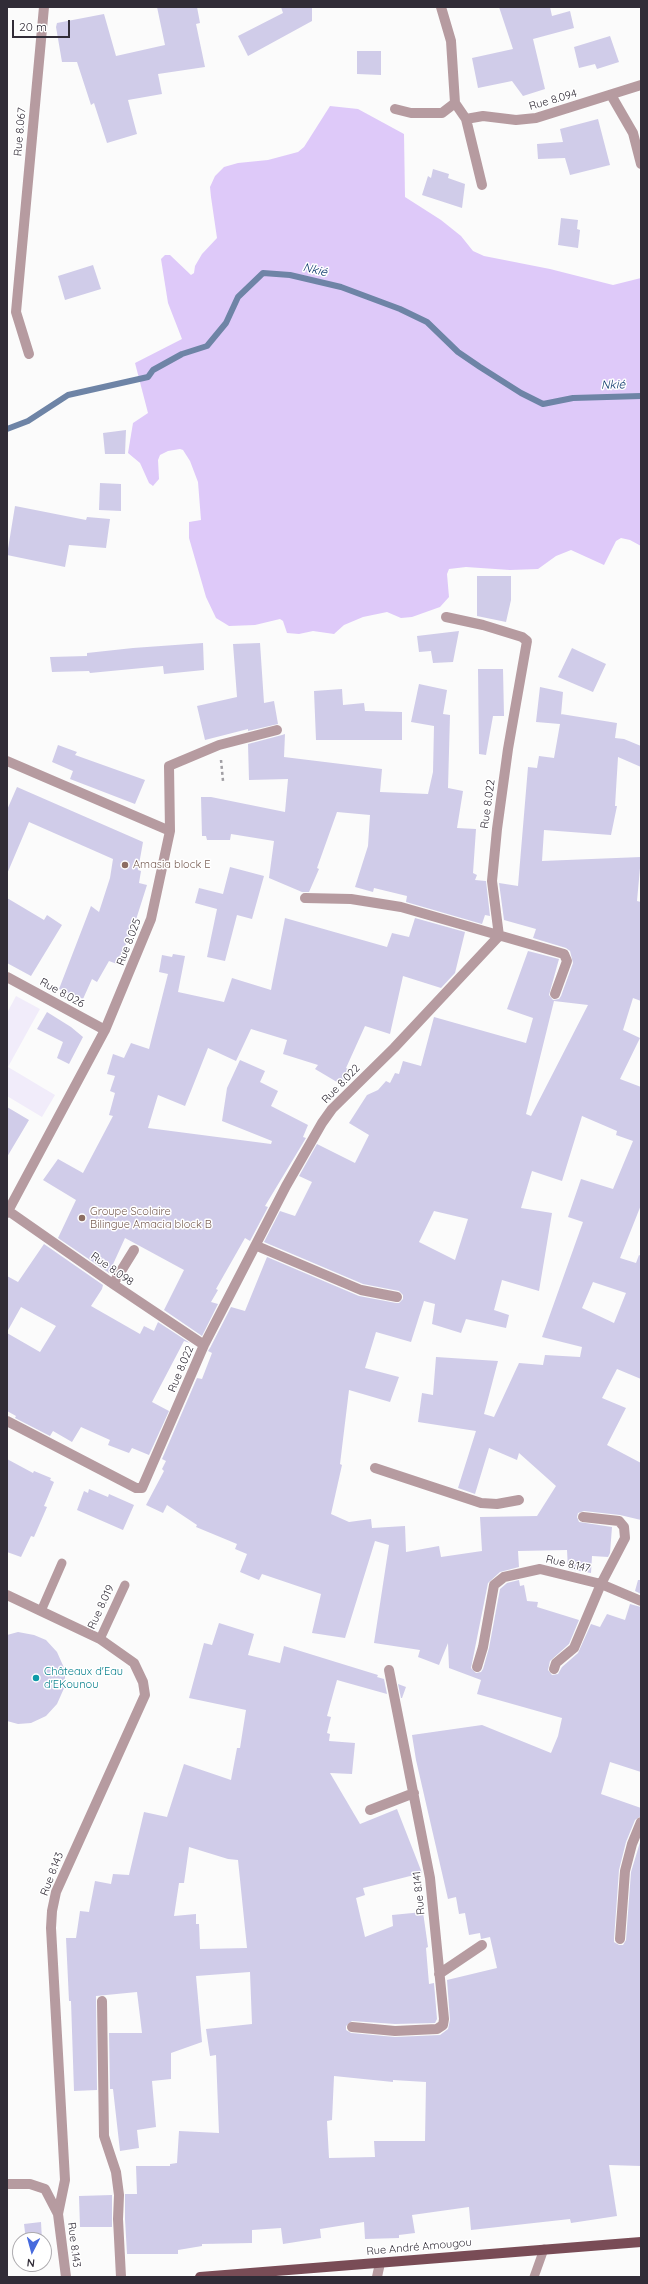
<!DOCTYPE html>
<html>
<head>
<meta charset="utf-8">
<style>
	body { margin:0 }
	#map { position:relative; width:648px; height:2284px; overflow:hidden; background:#fbfbfb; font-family:Quicksand,sans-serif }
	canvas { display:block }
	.frame { position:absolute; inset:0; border:8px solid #312c37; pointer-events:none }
	.north { position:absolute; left:12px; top:2232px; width:40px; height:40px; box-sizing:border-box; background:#fff; border:1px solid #adabaf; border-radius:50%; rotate:186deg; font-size:11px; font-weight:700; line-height:16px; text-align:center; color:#312c37 }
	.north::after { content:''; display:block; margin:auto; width:14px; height:18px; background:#476add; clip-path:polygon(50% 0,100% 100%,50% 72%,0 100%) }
	.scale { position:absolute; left:12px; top:20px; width:58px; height:18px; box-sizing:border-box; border:2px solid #312c37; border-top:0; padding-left:5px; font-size:12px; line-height:14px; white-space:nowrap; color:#312c37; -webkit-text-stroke:3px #fff; paint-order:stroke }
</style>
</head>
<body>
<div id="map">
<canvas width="648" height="2284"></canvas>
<div class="frame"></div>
<div class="north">N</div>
<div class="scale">20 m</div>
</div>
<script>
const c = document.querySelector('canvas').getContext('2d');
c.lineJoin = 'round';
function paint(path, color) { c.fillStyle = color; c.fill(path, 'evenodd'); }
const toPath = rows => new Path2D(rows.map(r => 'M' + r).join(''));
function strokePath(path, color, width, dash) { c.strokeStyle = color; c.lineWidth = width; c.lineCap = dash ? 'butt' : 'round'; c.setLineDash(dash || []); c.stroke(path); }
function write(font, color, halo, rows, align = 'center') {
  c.font = font + ' Quicksand,sans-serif'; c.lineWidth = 3; c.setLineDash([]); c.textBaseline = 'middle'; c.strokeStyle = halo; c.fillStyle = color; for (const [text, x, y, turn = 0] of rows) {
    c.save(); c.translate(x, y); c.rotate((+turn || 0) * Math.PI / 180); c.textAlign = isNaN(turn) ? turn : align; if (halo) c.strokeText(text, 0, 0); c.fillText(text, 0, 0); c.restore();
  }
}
paint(toPath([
	[16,996,40,1009,8,1067,55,1095,42,1117,7,1096,7,1013]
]), '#f1ecfa');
paint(toPath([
	[330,106,358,109,404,134,405,197,441,220,461,236,473,251,484,256,550,269,613,285,641,278,641,546,630,540,621,538,616,541,604,565,571,550,556,556,538,569,510,570,466,567,449,569,447,574,449,597,440,607,412,617,401,618,387,612,363,617,344,625,334,634,313,631,299,634,287,633,283,621,280,619,255,625,229,626,216,618,206,597,189,538,189,522,201,520,198,482,190,461,183,450,180,449,168,451,160,455,158,460,159,479,153,486,149,483,140,463,128,453,133,423,148,413,135,363,182,339,168,303,161,259,165,255,170,255,191,275,194,273,195,266,202,254,217,238,211,197,210,187,215,176,224,167,238,163,268,160,298,152,304,147]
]), '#dec9f9');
strokePath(toPath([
	[7,429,28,421,68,395,148,377,153,370,182,354,207,346,226,323,238,297,263,273,290,275,341,287,400,309,427,322,458,352,480,367,521,393,543,404,573,398,641,396]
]), '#6e84a6', 6);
paint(toPath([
	[157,7,197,7,200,23,196,24,205,67,158,74,162,94,128,100,137,134,107,143,94,103,91,105,77,62,62,62,56,27,57,23,104,14,116,56,165,45],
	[281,7,312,7,312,21,248,56,238,36,283,13],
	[499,7,550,7,552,16,570,11,574,28,533,39,545,89,523,96,512,81,478,88,472,58,513,49],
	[610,36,619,62,597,69,595,64,579,68,574,47],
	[357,51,381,51,381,75,357,74],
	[598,119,610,165,570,175,565,158,538,159,537,144,563,142,560,129],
	[433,169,449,174,448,178,465,184,462,208,422,195,428,176,431,178],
	[561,218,578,220,577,229,580,230,578,248,558,245],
	[93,265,101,289,65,300,58,276],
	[126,430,125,454,105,454,103,433],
	[100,483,121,484,121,511,99,510],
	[15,506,86,520,87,517,110,519,106,548,69,545,65,567,7,555],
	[477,576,511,576,511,600,506,622,477,616],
	[459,631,453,662,433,663,431,651,419,652,417,636],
	[203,643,204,670,164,674,163,666,90,673,89,671,52,672,50,657,87,656,87,653,133,648],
	[260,643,264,703,274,701,278,724,248,731,248,729,205,740,197,706,237,697,233,644],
	[572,648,606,664,593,692,558,677],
	[478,669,503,669,504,716,493,716,486,755,479,754],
	[419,684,447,690,443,714,450,715,448,788,463,791,457,828,476,829,473,873,477,875,475,880,486,881,490,916,485,915,482,924,406,902,407,896,374,888,373,892,355,887,368,846,370,815,337,812,317,868,319,869,309,892,302,892,269,878,274,841,231,834,230,840,207,840,206,836,202,836,201,797,211,797,285,812,288,779,249,780,248,744,282,735,285,734,284,757,382,769,380,792,428,794,433,772,434,726,411,722],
	[540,687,563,692,561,715,561,714,617,723,615,738,624,739,641,746,641,767,618,757,615,806,617,806,611,835,544,830,542,861,641,857,637,901,641,902,641,1001,633,998,623,1030,640,1038,620,1079,641,1087,641,1205,620,1258,636,1263,639,1255,641,1256,641,1379,617,1369,602,1398,626,1408,607,1445,641,1463,641,1520,620,1515,584,1511,578,1513,577,1517,579,1522,612,1527,610,1553,608,1557,592,1556,591,1573,568,1569,567,1550,518,1551,519,1567,500,1572,488,1583,471,1668,476,1673,481,1672,483,1669,489,1648,500,1589,507,1583,519,1580,520,1586,524,1585,527,1601,538,1602,537,1607,579,1620,569,1644,550,1661,548,1670,552,1675,558,1674,562,1667,578,1653,591,1624,600,1627,607,1614,625,1620,630,1604,641,1607,641,1772,610,1762,601,1794,641,1808,641,1816,635,1820,626,1842,619,1870,614,1939,614,1942,619,1945,623,1945,626,1940,631,1872,641,1839,641,2166,609,2165,617,2216,571,2223,570,2219,471,2230,469,2207,412,2215,415,2233,399,2235,399,2238,365,2239,364,2222,320,2229,321,2238,283,2244,281,2228,252,2230,252,2243,202,2244,202,2246,178,2250,178,2254,127,2254,125,2219,125,2194,137,2194,136,2166,170,2166,170,2164,177,2163,179,2131,219,2133,216,2055,210,2056,206,2029,252,2024,250,1972,196,1976,202,2042,171,2053,171,2079,152,2081,156,2127,137,2130,139,2148,120,2151,113,2089,110,2089,109,2033,142,2033,137,1992,96,1996,97,2090,74,2091,71,2001,69,2001,66,1938,76,1938,80,1911,89,1912,95,1881,111,1884,113,1874,129,1875,144,1812,167,1817,184,1764,231,1780,237,1748,240,1748,246,1710,189,1698,204,1643,212,1645,219,1623,254,1634,248,1655,280,1663,284,1646,378,1675,377,1677,384,1679,387,1694,337,1680,327,1716,331,1717,327,1733,330,1734,329,1741,355,1743,352,1774,330,1773,360,1824,397,1809,422,1873,363,1888,365,1895,356,1898,365,1937,393,1926,392,1915,423,1912,428,1947,426,1948,429,1984,434,1983,437,2019,435,2023,395,2024,352,2021,346,2026,346,2030,351,2033,395,2037,440,2035,448,2029,450,2020,447,1980,497,1968,490,1937,481,1939,480,1933,469,1935,465,1913,459,1914,456,1897,448,1899,416,1760,412,1735,482,1725,551,1753,558,1736,562,1718,477,1694,481,1680,449,1668,448,1643,439,1665,418,1657,420,1650,374,1643,389,1545,375,1541,345,1638,312,1633,321,1594,262,1574,259,1580,240,1572,247,1554,235,1549,237,1544,196,1527,197,1525,167,1505,163,1513,146,1505,164,1471,162,1469,166,1461,162,1459,197,1378,202,1379,212,1353,208,1351,210,1348,231,1307,245,1311,267,1257,359,1296,396,1303,399,1303,403,1299,403,1295,399,1291,363,1284,264,1242,280,1211,295,1216,312,1182,299,1176,317,1144,355,1163,369,1135,349,1123,367,1095,378,1090,386,1081,390,1083,395,1073,399,1074,403,1061,421,1066,434,1017,526,1043,533,1018,507,1009,528,951,559,959,549,995,553,1000,559,999,561,996,573,963,570,951,566,948,533,938,536,929,504,920,499,883,518,886,528,767,537,768,539,756,554,758,560,724,536,722],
	[554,1001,588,1005,531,1116,526,1114],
	[582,1116,617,1131,616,1135,633,1141,613,1189,581,1179,568,1217,583,1222,542,1337,582,1347,580,1357,545,1355,543,1365,519,1363,494,1417,484,1414,498,1361,436,1357,433,1395,422,1393,418,1422,476,1431,458,1488,475,1494,489,1448,517,1460,519,1453,556,1486,537,1516,480,1517,482,1551,441,1557,439,1546,406,1552,405,1526,372,1528,371,1519,349,1522,331,1514,342,1465,340,1464,349,1390,390,1402,399,1377,365,1368,376,1332,411,1342,424,1301,435,1304,432,1324,461,1333,466,1319,506,1328,509,1315,494,1310,502,1280,539,1291,552,1213,521,1208,532,1171,562,1181],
	[434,1211,468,1219,455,1260,419,1242],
	[593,1282,626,1293,614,1323,582,1308],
	[189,1847,228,1859,238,1860,247,1948,200,1949,199,1924,196,1924,196,1914,174,1916,179,1883,184,1883],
	[334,2076,393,2082,393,2080,426,2082,425,2141,374,2141,375,2157,329,2158,327,2121,332,2120],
	[342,689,343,705,364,703,365,711,402,712,402,740,316,740,314,691],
	[58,745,77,752,75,755,145,780,135,804,70,779,73,771,52,762],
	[17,787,143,842,138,870,141,871,139,883,147,885,133,929,117,964,109,961,97,982,92,979,83,999,59,989,91,906,99,912,110,878,113,859,29,822,7,874,7,810],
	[230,867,264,876,252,919,237,915,225,961,207,957,217,909,195,903,199,888,223,894],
	[7,898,44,920,47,915,62,925,31,976,7,963],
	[285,918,387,947,392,933,409,937,415,918,465,932,455,973,441,988,403,976,390,1034,365,1026,346,1068,350,1070,342,1085,315,1069,318,1065,283,1054,287,1040,251,1029,236,1061,208,1048,185,1106,158,1095,148,1128,271,1144,272,1141,222,1121,227,1088,240,1060,265,1071,260,1082,278,1091,271,1106,308,1125,303,1137,306,1138,265,1206,268,1207,250,1241,245,1238,216,1289,218,1290,211,1302,218,1304,202,1336,164,1310,184,1270,125,1238,109,1273,58,1238,76,1200,43,1180,58,1159,83,1173,113,1116,109,1115,115,1093,110,1091,115,1076,107,1074,113,1054,124,1058,131,1043,149,1049,168,974,159,972,162,955,172,957,173,954,185,956,178,992,224,1002,232,978,271,990],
	[47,1012,71,1027,83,1037,69,1064,57,1058,63,1042,37,1029],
	[7,1107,29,1120,7,1157],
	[44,1244,103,1285,102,1289,91,1306,140,1334,144,1326,154,1331,158,1322,190,1343,184,1341,152,1402,169,1411,149,1455,132,1448,129,1453,108,1445,110,1440,81,1427,72,1442,53,1431,50,1436,15,1418,16,1416,7,1411,7,1333,40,1352,56,1326,21,1307,7,1332,7,1276,18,1282],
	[7,1459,33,1473,34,1471,51,1478,50,1480,54,1482,44,1506,47,1507,34,1537,31,1536,21,1557,7,1552],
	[89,1489,108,1497,109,1494,134,1505,123,1530,77,1510,84,1491,88,1493],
	[638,1580,641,1580,641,1594,635,1591],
	[18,1632,34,1635,46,1640,57,1652,65,1670,65,1686,57,1704,46,1716,31,1723,18,1724,7,1721,7,1635],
	[398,1684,406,1687,402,1698,401,1698],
	[112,2195,112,2227,80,2227,79,2196],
	[41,2222,42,2240,26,2240,24,2224]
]), '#d0cce9');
strokePath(toPath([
	[221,760,223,781]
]), '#a19fa4', 2.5, [3, 3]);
strokePath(toPath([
	[41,1611,62,1563],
	[100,1639,125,1585],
	[534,2277,544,2249]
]), '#b69ba0', 9);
strokePath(toPath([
	[441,7,451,41,455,103,466,119,483,116,516,120,536,118,641,85],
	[611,95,633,133,641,164],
	[395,109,411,113,442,113,455,103],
	[466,119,482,185],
	[29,354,16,312,44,7],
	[7,761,170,831],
	[305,898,351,899,401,907,564,954,567,961,555,994],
	[7,977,105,1030],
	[7,1210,113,1284,204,1345],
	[7,1213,105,1030,151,919,170,831,169,766,219,745,277,730],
	[257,1246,361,1290,397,1297],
	[113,1284,134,1250],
	[7,1421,136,1488,142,1488,204,1345,286,1186,322,1123,332,1109,394,1048,499,936,492,881,497,829,508,749,527,641,522,637,483,625,446,617],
	[375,1468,481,1503,497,1504,519,1500],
	[583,1517,619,1521,624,1527,625,1538,601,1584,641,1601],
	[7,1595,100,1639,134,1663,143,1682,145,1695,56,1892,52,1911,51,1928,65,2180,58,2214,66,2277],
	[477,1667,483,1647,494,1585,504,1577,540,1569,601,1584,574,1648,556,1663,554,1669],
	[370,1810,414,1793],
	[620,1939,625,1871,632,1844,641,1822],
	[439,1974,482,1945],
	[102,2001,104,2136,116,2172,119,2195,118,2219,121,2277],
	[352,2027,395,2031,437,2029,443,2025,444,2019,430,1878,389,1670],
	[7,2184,30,2184,45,2189,58,2214],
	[377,2277,380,2263]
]), '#b69ba0', 10);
strokePath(toPath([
	[200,2277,641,2242]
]), '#794c56', 10);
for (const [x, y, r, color] of [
	[125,865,4,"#8d6e63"],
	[82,1218,4,"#8d6e63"],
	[36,1678,4,"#0f9aa8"]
]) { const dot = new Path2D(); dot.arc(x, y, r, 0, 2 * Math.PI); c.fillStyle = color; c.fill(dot); strokePath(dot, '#fff', 1.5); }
write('11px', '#312c37', '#fff', [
	["Rue 8.094",553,100,-16],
	["Rue 8.067",20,132,-85],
	["Rue 8.022",488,804,-82],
	["Rue 8.025",129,942,-69],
	["Rue 8.026",62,993,29],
	["Rue 8.022",341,1084,-46],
	["Rue 8.098",112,1269,35],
	["Rue 8.022",181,1369,-67],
	["Rue 8.147",568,1564,13],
	["Rue 8.019",101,1607,-65],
	["Rue 8.143",52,1874,-69],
	["Rue 8.141",419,1893,-96],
	["Rue 8.143",74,2245,83],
	["Rue André Amougou",419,2247,-5]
]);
write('11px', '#785e54', '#fff', [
	["Amasia block E",133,865],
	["Groupe Scolaire",90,1212],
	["Bilingue Amacia block B",90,1225]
], 'left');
write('11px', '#0d838f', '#fff', [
	["Châteaux d'Eau",44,1672],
	["d'EKounou",44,1685]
], 'left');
write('italic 12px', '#073469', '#fff', [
	["Nkié",315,270,13],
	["Nkié",613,385,-2]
]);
</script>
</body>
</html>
